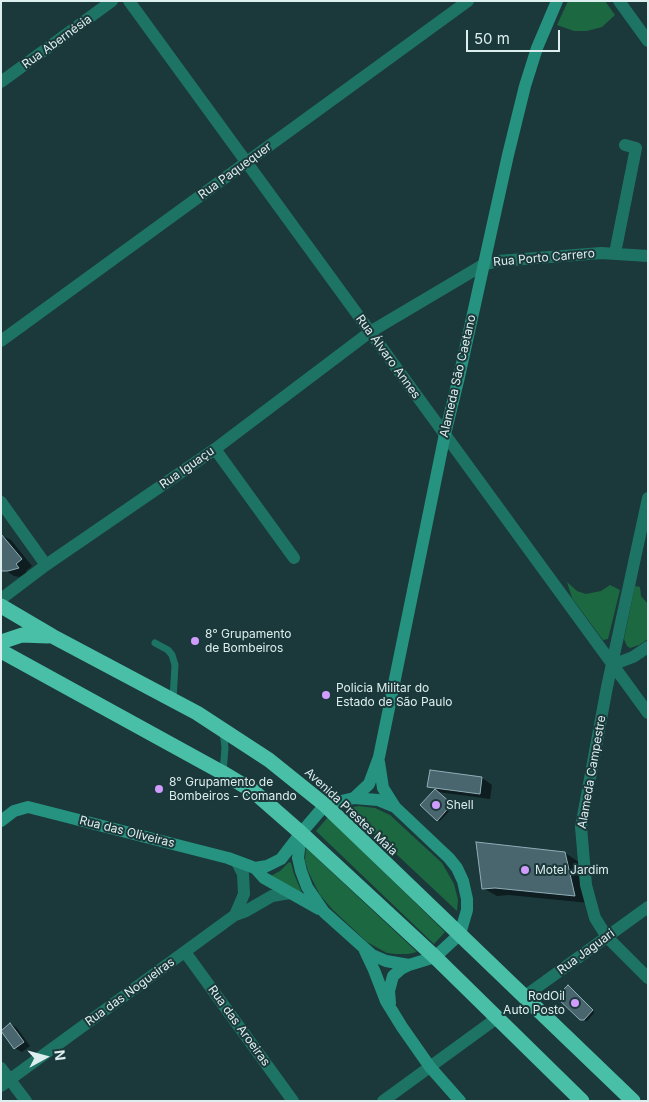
<!DOCTYPE html>
<html>
<head>
<meta charset="utf-8">
<style>
	body { margin:0 }
	#map { position:relative; width:649px; height:1102px; overflow:hidden; background:#1b383a; font-family:Inter,sans-serif }
	canvas { display:block }
	.frame { position:absolute; inset:0; border:2px solid #dee; pointer-events:none }
	.north { position:absolute; left:20px; top:1032px; width:50px; height:50px; -webkit-text-stroke:4px #1b383a; paint-order:stroke; rotate:83deg; font-size:14px; font-weight:700; line-height:20px; text-align:center; color:#dee }
	.north::after { content:''; display:block; margin:auto; width:18px; height:22px; background:#dee; clip-path:polygon(50% 0,100% 100%,50% 72%,0 100%) }
	.scale { position:absolute; left:466px; top:30px; width:94px; height:22px; box-sizing:border-box; border:2px solid #dee; border-top:0; padding-left:6px; font-size:15px; line-height:18px; white-space:nowrap; color:#dee; -webkit-text-stroke:4px #1b383a; paint-order:stroke }
</style>
</head>
<body>
<div id="map">
<canvas width="649" height="1102"></canvas>
<div class="frame"></div>
<div class="north">N</div>
<div class="scale">50 m</div>
</div>
<script>
const c = document.querySelector('canvas').getContext('2d');
c.lineJoin = 'round';
function paint(path, color) { c.fillStyle = color; c.fill(path, 'evenodd'); }
const toPath = rows => new Path2D(rows.map(r => 'M' + r).join(''));
function strokePath(path, color, width, dash) { c.strokeStyle = color; c.lineWidth = width; c.lineCap = dash ? 'butt' : 'round'; c.setLineDash(dash || []); c.stroke(path); }
function write(font, color, halo, rows, align = 'center') {
  c.font = font + ' Inter,sans-serif'; c.lineWidth = 4; c.setLineDash([]); c.textBaseline = 'middle'; c.strokeStyle = halo; c.fillStyle = color; for (const [text, x, y, turn = 0] of rows) {
    c.save(); c.translate(x, y); c.rotate((+turn || 0) * Math.PI / 180); c.textAlign = isNaN(turn) ? turn : align; if (halo) c.strokeText(text, 0, 0); c.fillText(text, 0, 0); c.restore();
  }
}
paint(toPath([
	[568,1,605,1,615,15,602,27,587,31,574,31,557,25],
	[567,582,577,591,586,594,601,591,610,585,620,590,608,639,603,640,572,598],
	[635,586,640,587,641,596,648,604,648,639,639,645,630,648,627,646,624,639],
	[359,806,375,808,390,815,442,863,454,884,458,900,457,911,347,808],
	[328,817,445,932,434,944,316,831],
	[306,848,417,952,408,954,396,954,387,953,367,942,333,910,320,895,308,871,305,860],
	[289,862,291,863,294,874,304,898,267,878,280,871]
]), '#1c6941');
paint(toPath([
	[1,535,11,540,32,566,26,571,28,574,19,577,14,576,1,568],
	[431,772,482,778,492,785,490,799,438,792,454,806,440,821,437,820,436,790,429,786],
	[565,853,579,862,589,903,509,895,497,896,483,888],
	[571,988,594,1011,594,1013,587,1021,581,1019],
	[11,1024,17,1028,30,1046,22,1052,15,1048]
]), '#0007');
const building = toPath([
	[1,534,22,559,16,564,19,568,8,571,1,571,1,534],
	[430,770,482,777,480,794,427,787,430,770],
	[435,789,452,804,437,821,420,805,435,789],
	[476,842,565,852,575,896,495,888,482,889,476,842],
	[568,985,593,1010,584,1020,580,1020,556,997,568,985],
	[10,1023,24,1042,14,1049,1,1031,10,1023]
]);
paint(building, '#49656e');
strokePath(building, '#90aeb8', 1);
strokePath(toPath([
	[155,643,168,650,172,655,175,665,173,700],
	[223,730,225,748,223,772]
]), '#1e7464', 7);
strokePath(toPath([
	[129,1,648,713],
	[619,1,648,41],
	[1,82,112,1],
	[615,253,636,148,625,145],
	[1,341,468,1],
	[215,449,294,558],
	[648,498,607,687,581,827,586,885,595,918,607,937,648,978],
	[1,502,46,565],
	[1,599,46,565,215,449,370,332,483,265,498,261,601,253,648,256],
	[612,665,633,657,648,647],
	[235,915,244,894,243,874,237,862],
	[185,952,293,1101],
	[525,996,648,907],
	[1,1068,26,1101],
	[1,1086,235,915,246,911,272,896,290,893],
	[383,1101,497,1018]
]), '#1e7464', 12);
strokePath(toPath([
	[379,762,383,788,395,807],
	[354,798,369,784,379,757,445,434,459,377,508,155,525,86,537,48,557,1],
	[1,821,14,811,28,807,228,858,255,868,264,878,319,909],
	[255,868,267,866,281,859,301,833,325,805,354,798,378,800,395,807,449,858,457,868,463,881,467,899,467,910,460,934,435,957,409,965,386,961,372,955,324,912,307,887,301,871,298,858,301,833],
	[365,951,374,970,386,1001,402,1027,430,1067,460,1101],
	[390,1003,389,991,393,976,401,969,409,965]
]), '#259380', 12);
strokePath(toPath([
	[1,606,52,636,197,713,269,760,325,805,633,1101],
	[1,642,22,635,48,636],
	[1,651,223,773,253,791,301,833,435,957,582,1101]
]), '#49bfa8', 15);
for (const [x, y, r, color] of [
	[195,641,5,"#d09dff"],
	[326,695,5,"#d09dff"],
	[159,789,5,"#d09dff"],
	[436,805,5,"#d09dff"],
	[525,870,5,"#d09dff"],
	[575,1003,5,"#d09dff"]
]) { const dot = new Path2D(); dot.arc(x, y, r, 0, 2 * Math.PI); c.fillStyle = color; c.fill(dot); strokePath(dot, '#1b383a', 2); }
write('12px', '#dee', '#1b383a', [
	["Rua Abernésia",57,42,-36],
	["Rua Paquequer",235,171,-36],
	["Rua Porto Carrero",544,258,-5],
	["Rua Álvaro Annes",388,357,54],
	["Alameda São Caetano",458,376,-77],
	["Rua Iguaçu",187,468,-35],
	["Alameda Campestre",592,772,-80],
	["Avenida Prestes Maia",351,812,43],
	["Rua das Oliveiras",127,832,14],
	["Rua Jaguari",586,952,-36],
	["Rua das Nogueiras",130,992,-36],
	["Rua das Aroeiras",239,1026,54]
]);
write('12px', '#dee', '#1b383a', [
	["8° Grupamento",205,634],
	["de Bombeiros",205,648],
	["Policia Militar do",336,688],
	["Estado de São Paulo",336,702],
	["8° Grupamento de",169,782],
	["Bombeiros - Comando",169,796],
	["Shell",446,805],
	["Motel Jardim",535,870],
	["RodOil",565,996,"right"],
	["Auto Posto",565,1010,"right"]
], 'left');
</script>
</body>
</html>
